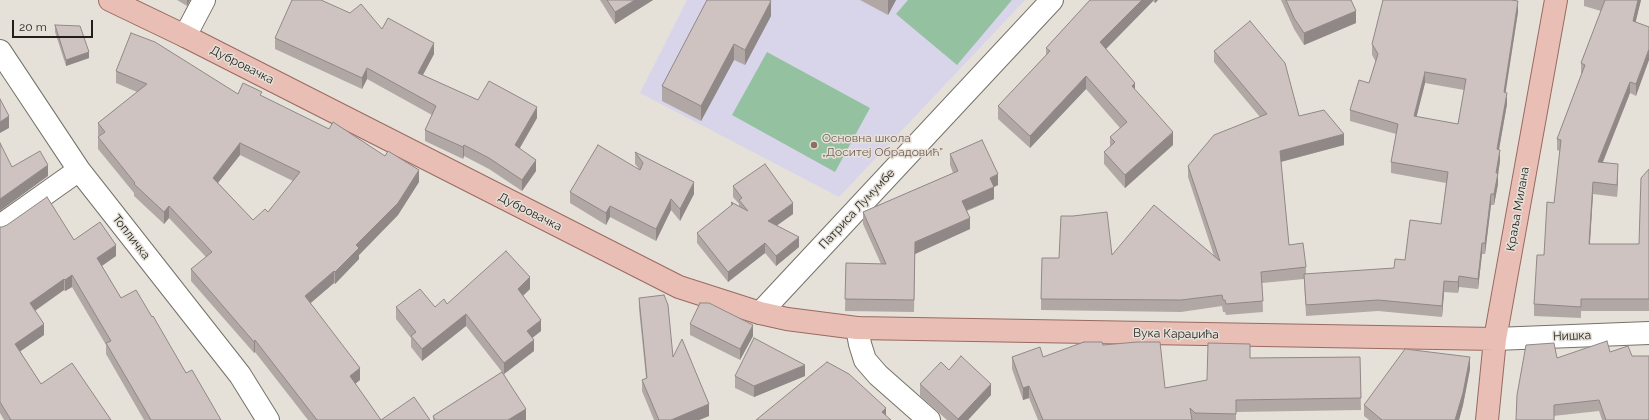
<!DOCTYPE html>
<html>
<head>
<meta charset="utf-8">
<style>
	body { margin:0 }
	#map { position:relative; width:1649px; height:420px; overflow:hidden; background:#e5e1d8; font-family:Raleway,sans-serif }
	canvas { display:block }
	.scale { position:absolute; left:12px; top:20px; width:81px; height:18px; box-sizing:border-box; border:2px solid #201f1c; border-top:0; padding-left:5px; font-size:12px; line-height:14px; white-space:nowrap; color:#201f1c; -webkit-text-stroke:3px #e5e1d8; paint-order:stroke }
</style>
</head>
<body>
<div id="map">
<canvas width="1649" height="420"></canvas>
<div class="scale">20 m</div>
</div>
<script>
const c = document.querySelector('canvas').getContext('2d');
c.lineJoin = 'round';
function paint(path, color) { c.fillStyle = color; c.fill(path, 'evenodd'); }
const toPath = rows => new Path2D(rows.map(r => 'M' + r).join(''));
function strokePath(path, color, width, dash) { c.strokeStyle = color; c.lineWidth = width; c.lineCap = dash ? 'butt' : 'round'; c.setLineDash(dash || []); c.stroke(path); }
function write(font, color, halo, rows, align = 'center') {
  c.font = font + ' Raleway,sans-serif'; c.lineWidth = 3; c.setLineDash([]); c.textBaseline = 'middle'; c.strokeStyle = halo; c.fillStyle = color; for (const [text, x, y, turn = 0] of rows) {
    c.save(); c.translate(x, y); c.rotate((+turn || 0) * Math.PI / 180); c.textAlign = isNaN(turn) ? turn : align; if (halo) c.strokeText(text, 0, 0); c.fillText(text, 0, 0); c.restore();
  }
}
paint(toPath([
	[687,0,1025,0,839,197,640,93]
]), '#d8d5ea');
paint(toPath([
	[908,0,1012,0,957,65,896,14],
	[767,52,870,108,835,172,732,115]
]), '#94c2a1');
const minor = toPath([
	[185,36,204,0],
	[0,51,79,170,240,375,268,420],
	[0,226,79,170],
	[760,313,1052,0],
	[857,328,860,344,865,360,878,375,929,420],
	[1495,339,1649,333]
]);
const major = toPath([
	[110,0,185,36,679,287,760,313,787,319,857,328,1495,339],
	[1487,420,1495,339,1556,0]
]);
strokePath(minor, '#757269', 24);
strokePath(major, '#9a6a60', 24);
strokePath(minor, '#fff', 22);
strokePath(major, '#e9beb5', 22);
paint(toPath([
	[177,0,190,0,187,6],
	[600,0,653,0,615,24],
	[860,0,896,0,888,15],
	[1090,0,1158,0,1155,3,1153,1,1106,49,1135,90,1173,145,1125,188,1104,164,1104,152,1110,147,1110,137,1120,128,1086,89,1030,148,998,119,998,106,1046,55,1046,48],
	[1281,0,1351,0,1356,23,1304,45,1294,29],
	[1584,0,1641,0,1635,22,1649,27,1636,96,1630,93,1603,162,1618,176,1617,197,1593,194,1590,244,1639,244,1649,169,1649,311,1581,311,1581,318,1534,316,1534,304,1554,203,1560,151,1557,150,1557,139,1581,75,1581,63,1601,11,1584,6],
	[1518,12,1505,93,1507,104,1499,150,1500,161,1498,174,1498,184,1494,205,1491,205,1485,254,1482,254,1478,289,1459,287,1458,293,1444,292,1442,317,1378,311,1306,316,1304,279,1262,283,1263,312,1226,315,1225,312,1223,312,1222,306,1181,312,1041,310,1041,299,1059,258,1112,255,1214,256,1188,177,1188,166,1260,117,1214,62,1214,51,1299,116,1344,145,1281,162,1289,245,1306,267,1306,274,1394,268,1405,260,1441,224,1446,183,1391,173,1391,162,1396,134,1350,121,1350,110,1369,83,1376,62,1372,55,1372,44],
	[1425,83,1464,90,1458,124,1416,117],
	[771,16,745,65,734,60,701,121,662,101,662,86],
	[55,25,89,58,66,66,55,32],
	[382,29,434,54,423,75,478,100,537,118,520,148,536,171,522,191,489,169,464,156,463,159,425,141,425,130,432,115,367,79,362,89,275,49,275,38],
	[116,71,238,94,262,96,419,182,398,215,359,255,359,259,335,284,334,283,310,303,360,380,355,384,381,420,430,420,308,420,255,352,254,353,191,281,191,269,206,257,169,218,164,224,134,196,134,193,98,149,98,137,99,137,98,135,98,123,137,92,116,83],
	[240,155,293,181,268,212,253,220,218,183],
	[635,152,694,194,680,221,671,210,656,241,610,217,606,225,570,203,570,192,639,169,635,164],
	[950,154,998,185,994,187,994,199,967,211,970,229,915,254,914,312,845,311,846,263,881,264,863,224,863,212,953,173,950,165],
	[733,186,793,214,777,225,799,247,776,266,765,253,728,282,697,243,697,233,731,206,731,202,739,206,739,204,733,197],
	[0,227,74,240,116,256,102,266,121,298,152,317,186,373,221,420,144,420,106,354,106,345,72,287,65,291,64,290,35,311,44,335,20,351,41,384,111,420,4,420,0,413],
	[530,289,523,296,541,331,532,338,534,351,504,374,526,420,433,420,433,416,502,372,466,326,422,361,411,347,411,338,396,319,396,307,435,307,447,304],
	[639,298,673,357,709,416,699,420,654,420,642,391,642,380,646,378,639,309],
	[690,324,753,336,740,360,690,335],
	[1103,345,1165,388,1207,380,1250,358,1360,357,1361,410,1236,412,1236,420,1038,420,1029,398,1023,400,1012,369,1012,357,1043,357],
	[1610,352,1632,356,1649,420,1602,420,1599,411,1516,420,1557,358],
	[1470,369,1463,405,1459,420,1369,420,1364,416,1364,405],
	[949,370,991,395,968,420,947,420,920,396,920,384],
	[735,376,805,376,754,397,735,388]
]), '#b1a8a6');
paint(toPath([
	[187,0,190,0,187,6],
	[635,0,653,0,615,24,615,12],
	[888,0,896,0,888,15],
	[1142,0,1153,0,1153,1,1100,55,1100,42],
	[1155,0,1158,0,1155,3],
	[1638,0,1641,0,1633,33,1633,21],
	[771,1,771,16,745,65,745,50],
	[1518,1,1518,12,1504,103,1504,92],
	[1356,11,1356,23,1304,45,1304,33],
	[434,43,434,54,418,84,418,73],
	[734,44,734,60,701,121,701,106],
	[1649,49,1649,60,1636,96,1636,84],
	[89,52,89,58,66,66,66,60],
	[367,68,367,79,362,89,362,78],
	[1425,72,1425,83,1414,127,1414,116],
	[1086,76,1086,89,1030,148,1030,136],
	[1630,82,1630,93,1598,174,1598,162],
	[1135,83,1135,96,1132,86],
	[1507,93,1507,104,1497,160,1497,149],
	[537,107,537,118,515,156,515,145],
	[9,116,9,128,0,133,0,122],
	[1173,132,1173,145,1125,188,1125,175],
	[1344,134,1344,145,1280,162,1280,151],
	[240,143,240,155,213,189,213,178],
	[464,145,464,156,463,159,463,147],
	[1500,150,1500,161,1498,174,1498,184,1494,205,1494,194,1496,173],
	[536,160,536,171,522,191,522,180],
	[1618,164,1618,176,1617,197,1617,185],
	[48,165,48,176,0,211,0,199],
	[419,170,419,182,398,215,359,255,359,259,335,284,335,272,356,245],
	[998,174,998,185,994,187,994,199,962,212,962,201,990,178],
	[694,182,694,194,680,221,680,209],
	[1593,182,1593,194,1589,256,1589,244],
	[1491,194,1491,205,1485,254,1485,243],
	[671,199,671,210,656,241,656,229],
	[793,203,793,214,768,232,768,221],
	[169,206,169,218,164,224,164,212],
	[610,206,610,217,606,225,606,213],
	[970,218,970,229,915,254,914,312,915,242],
	[799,237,799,247,776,266,776,256],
	[765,243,765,253,728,282,728,272],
	[1482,243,1482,254,1478,289,1478,279],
	[116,245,116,256,97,269,97,258],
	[334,271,334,283,305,308,305,296],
	[72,275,72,287,65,291,65,280],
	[1459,276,1459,287,1458,293,1458,282],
	[530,277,530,289,518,300,518,289],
	[64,279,64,290,30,314,30,303],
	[1444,281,1444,292,1442,317,1442,306],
	[466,314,466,326,422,361,422,349],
	[541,320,541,331,527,342,527,331],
	[44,324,44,335,15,355,15,344],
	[753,325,753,336,740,360,740,349],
	[255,340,255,352,254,353,254,342],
	[534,340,534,351,504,374,504,363],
	[1470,357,1470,369,1463,405,1459,420,1455,420],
	[805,365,805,376,754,397,754,386],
	[360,368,360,380,350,388,350,376],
	[991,384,991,395,968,420,958,420,958,419],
	[1029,386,1029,398,1023,400,1023,388],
	[709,404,709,416,699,420,671,420],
	[886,408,886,419,882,412],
	[526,409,526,420,508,420]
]), '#908887');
const building = toPath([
	[292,0,321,0,350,13,361,4,382,29,388,18,434,43,418,73,478,100,489,81,537,107,515,145,536,160,522,180,489,158,464,145,463,147,425,130,436,106,367,68,362,78,275,38,292,0],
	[607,0,635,0,615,12,607,0],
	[707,0,769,0,771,1,745,50,734,44,701,106,662,86,707,0],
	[1090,0,1142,0,1100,42,1135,83,1132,86,1173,132,1125,175,1104,152,1115,142,1110,137,1127,122,1086,76,1030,136,998,106,1050,51,1046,48,1090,0],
	[1286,0,1351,0,1356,11,1304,33,1294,18,1286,0],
	[1383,0,1511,0,1518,1,1504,92,1507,93,1497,149,1500,150,1496,173,1498,173,1494,194,1491,194,1485,243,1482,243,1478,279,1459,276,1458,282,1444,281,1442,306,1378,300,1306,305,1304,274,1394,268,1395,259,1405,260,1410,220,1441,224,1448,172,1391,162,1398,124,1350,110,1359,80,1369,83,1378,54,1372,44,1383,0],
	[1425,72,1466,79,1458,124,1414,116,1425,72],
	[1605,0,1638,0,1633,21,1649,27,1649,49,1636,84,1630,82,1598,162,1618,164,1617,185,1593,182,1589,244,1639,244,1641,178,1649,169,1649,299,1581,299,1581,307,1534,304,1537,255,1544,255,1547,202,1554,203,1561,140,1557,139,1585,65,1581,63,1605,0],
	[1250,21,1285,63,1299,116,1324,110,1344,134,1280,151,1289,245,1303,243,1306,267,1261,272,1263,301,1226,304,1225,300,1223,300,1222,295,1181,300,1041,299,1042,258,1059,258,1061,216,1073,216,1107,212,1112,255,1154,205,1220,261,1188,166,1214,135,1267,114,1214,51,1250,21],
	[55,25,80,26,89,52,66,60,55,25],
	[131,33,155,42,238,94,243,83,262,92,260,95,329,129,333,122,385,156,388,151,419,170,398,203,356,245,359,248,335,272,334,271,305,296,360,368,350,376,381,420,414,397,430,420,316,420,317,420,255,340,254,342,191,269,212,252,169,206,164,212,134,184,135,183,98,137,105,132,98,123,147,84,116,71,131,33],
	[240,143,300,172,268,212,265,209,253,220,213,178,240,143],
	[0,99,9,116,0,122,0,99],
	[982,140,998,174,990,178,994,187,962,201,970,218,915,242,914,300,845,299,846,263,886,264,863,212,958,171,950,154,982,140],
	[0,143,12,167,40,151,48,165,0,199,0,143],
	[598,145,640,170,643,163,635,152,694,182,680,209,671,199,656,229,610,206,606,213,570,192,598,145],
	[765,164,793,203,768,221,799,237,776,256,765,243,728,272,697,233,733,204,731,202,748,211,739,200,742,198,733,186,765,164],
	[47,197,74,240,100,222,116,245,97,258,121,298,136,290,152,317,153,316,186,373,192,370,221,420,151,420,106,343,111,341,72,275,65,280,64,279,30,303,44,324,15,344,41,384,72,363,111,420,11,420,0,402,0,227,2,227,7,225,47,197],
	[506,251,530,277,518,289,541,320,527,331,534,340,504,363,466,314,422,349,411,336,416,332,396,307,420,289,435,307,444,299,447,304,506,251],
	[664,295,668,305,673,357,682,339,709,404,671,420,659,420,642,380,647,378,639,298,664,295],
	[700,303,709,303,753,325,740,349,690,324,700,303],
	[754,338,805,365,754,386,735,376,754,338],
	[1607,341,1610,352,1628,346,1632,356,1649,356,1649,420,1606,420,1599,400,1554,405,1554,420,1516,420,1517,395,1526,345,1554,343,1557,358,1607,341],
	[1084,342,1102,342,1103,345,1137,342,1160,342,1165,388,1207,380,1208,343,1250,344,1250,358,1360,357,1361,398,1236,400,1236,414,1195,413,1190,408,1192,420,1043,420,1029,386,1023,388,1012,357,1040,347,1043,357,1084,342],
	[1405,349,1470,357,1463,393,1455,420,1382,420,1364,405,1405,349],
	[961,356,991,384,958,419,920,384,941,362,949,370,961,356],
	[827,362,849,374,886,408,882,412,891,420,756,420,827,362],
	[502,372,526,409,508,420,435,420,433,416,502,372]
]);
paint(building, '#cec3c1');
strokePath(building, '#908887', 1);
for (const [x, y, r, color] of [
	[814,145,4,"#8d6e63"]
]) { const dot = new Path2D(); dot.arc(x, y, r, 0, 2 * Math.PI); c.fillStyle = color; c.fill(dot); strokePath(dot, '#e5e1d8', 1.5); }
write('12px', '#201f1c', '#e5e1d8', [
	["Дубровачка",242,65,27],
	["Патриса Лумумбе",857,209,-47],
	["Краља Милана",1518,209,-80],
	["Дубровачка",530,212,27],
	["Топличка",131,237,52],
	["Вука Караџића",1176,334,1],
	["Нишка",1572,336,-2]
]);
write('12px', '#785e54', '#e5e1d8', [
	["Основна школа",822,138],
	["„Доситеј Обрадовић”",822,152]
], 'left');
</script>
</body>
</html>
